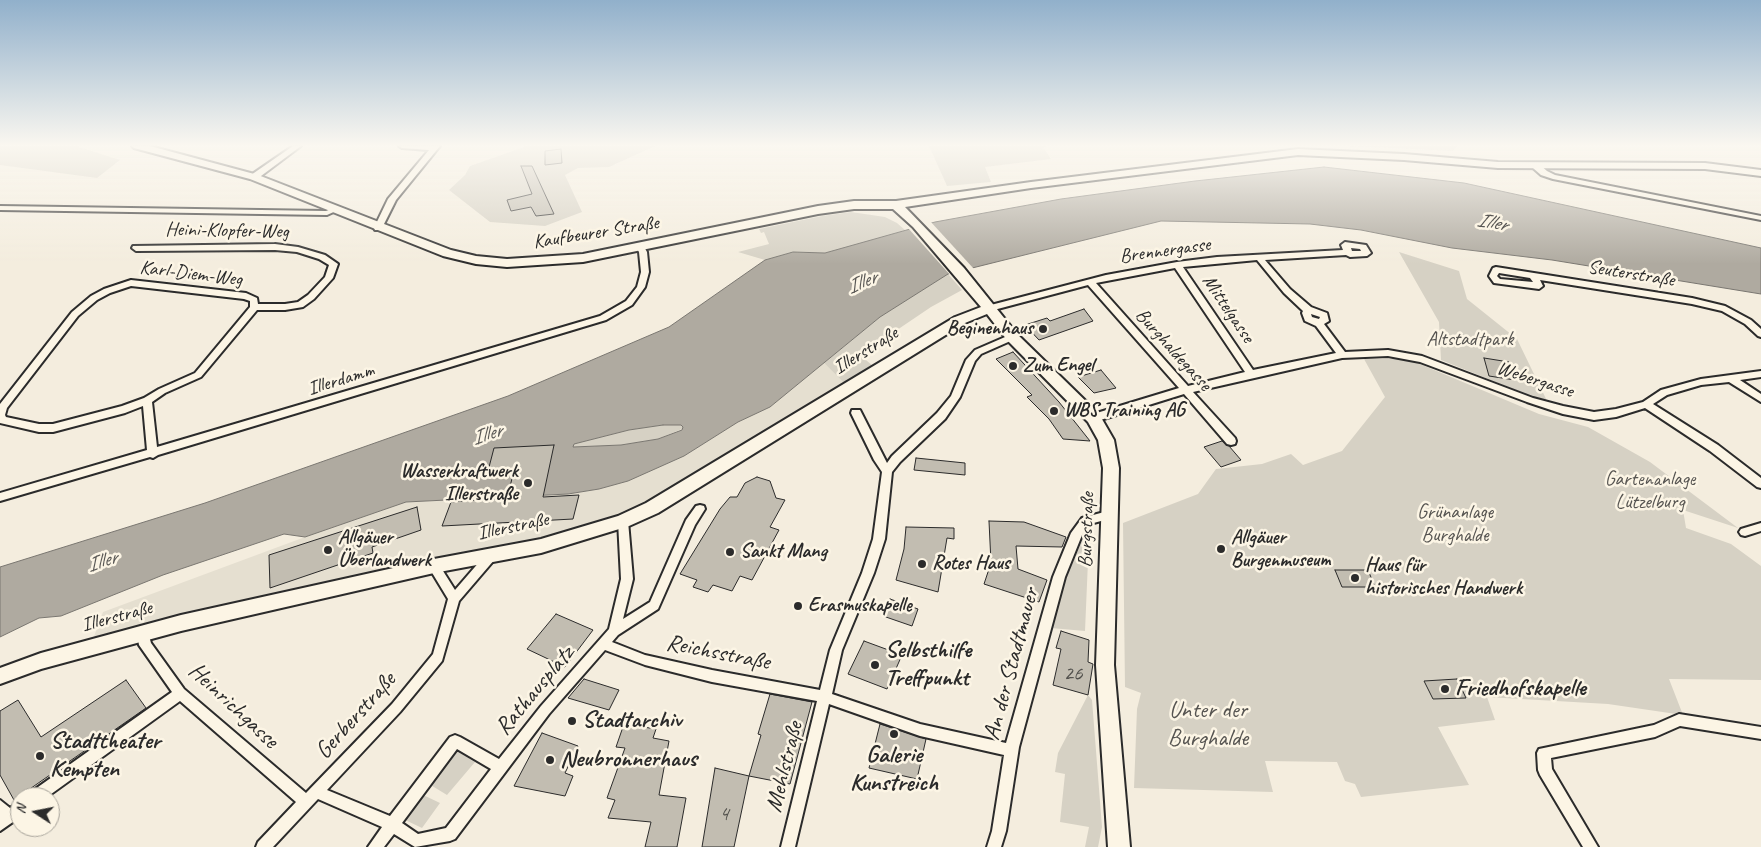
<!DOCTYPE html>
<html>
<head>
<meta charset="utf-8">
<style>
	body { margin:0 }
	#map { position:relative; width:1761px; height:847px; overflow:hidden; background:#f4edde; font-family:Caveat,sans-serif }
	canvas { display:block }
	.north { position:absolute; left:10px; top:787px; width:50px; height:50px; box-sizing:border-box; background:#fcf5e5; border:1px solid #a8a49b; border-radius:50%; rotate:281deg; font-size:14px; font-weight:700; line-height:20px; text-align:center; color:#2b2b2b }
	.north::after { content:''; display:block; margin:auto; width:18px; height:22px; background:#2b2b2b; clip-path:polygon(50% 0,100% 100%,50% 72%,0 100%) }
</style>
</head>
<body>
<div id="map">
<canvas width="1761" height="847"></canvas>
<div class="north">N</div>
</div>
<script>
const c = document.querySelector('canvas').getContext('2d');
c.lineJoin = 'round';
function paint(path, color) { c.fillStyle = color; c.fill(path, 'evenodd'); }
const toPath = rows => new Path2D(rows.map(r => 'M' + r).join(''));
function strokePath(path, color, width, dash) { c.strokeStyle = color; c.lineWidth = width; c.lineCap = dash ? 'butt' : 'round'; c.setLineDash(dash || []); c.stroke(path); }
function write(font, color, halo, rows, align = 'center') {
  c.font = font + ' Caveat,sans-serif'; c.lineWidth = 5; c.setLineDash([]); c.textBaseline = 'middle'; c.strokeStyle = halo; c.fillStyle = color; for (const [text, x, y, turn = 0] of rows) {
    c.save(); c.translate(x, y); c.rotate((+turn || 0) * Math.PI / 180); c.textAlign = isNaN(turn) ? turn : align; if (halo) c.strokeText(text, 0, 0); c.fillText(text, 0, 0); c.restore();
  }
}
paint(toPath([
	[824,363,845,384,644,507,592,528,92,642,103,612,305,537,406,502,568,494,599,489,628,481,684,456,738,422,770,407]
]), '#e5dfd0');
paint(toPath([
	[0,146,76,146,120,160,97,178,0,165],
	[527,146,655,146,609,167,578,168,565,175,582,212,545,226,490,222,449,190,465,175,470,166],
	[929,146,1046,146,1043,147,1051,159,985,167,991,182,947,186],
	[1348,146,1457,146,1453,151],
	[851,212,885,217,897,223,905,230,872,241,825,253,793,252,765,260,738,252,769,244,764,232,761,233,759,229,822,216],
	[1399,252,1459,271,1467,299,1517,339,1548,403,1441,360,1439,322],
	[948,274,962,290,931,307,860,355,873,366,845,384,824,363,880,317],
	[1364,359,1408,359,1539,414,1588,427,1650,462,1738,528,1683,510,1686,528,1731,544,1761,566,1761,680,1669,679,1683,715,1608,704,1487,697,1495,720,1438,727,1469,785,1361,797,1355,784,1345,781,1337,762,1265,761,1273,792,1134,788,1137,709,1141,693,1125,687,1123,523,1198,494,1216,469,1262,464,1291,454,1303,465,1342,451,1385,397],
	[663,425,682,425,683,427,682,429,658,439,621,445,573,447,574,444,629,430],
	[1085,534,1089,537,1085,631,1051,628,1068,573],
	[1088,695,1092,700,1102,827,1098,847,1085,847,1089,827,1060,822,1065,774,1055,772,1058,753],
	[457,751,475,762,447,795,429,784],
	[419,793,440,803,422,828,401,818]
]), '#d6d1c4');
const water = toPath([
	[1324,167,1464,183,1761,248,1761,294,1552,260,1452,248,1361,230,1310,224,1161,221,948,274,880,317,770,407,738,422,684,456,628,481,599,489,568,494,406,502,305,537,284,534,163,575,61,616,39,618,0,637,0,567,205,503,508,396,669,327,765,260,793,252,825,253,935,222,1061,199,1195,181,1324,167],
	[663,425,681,425,683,427,682,430,658,439,621,445,573,447,574,444,629,430,663,425]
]);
paint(water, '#afaaa0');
strokePath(water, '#7a7771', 1);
paint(toPath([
	[930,221,974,269,951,276,908,228]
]), '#f4edde');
const building = toPath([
	[561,149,562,163,545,165,545,151,561,149],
	[521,166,532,166,554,214,536,216,531,207,511,211,507,200,532,194,521,166],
	[1084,309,1093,321,1039,340,1025,325,1047,318,1050,321,1084,309],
	[1013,352,1059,402,1090,441,1063,439,1049,419,1027,397,1032,395,996,359,1013,352],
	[1484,358,1509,362,1515,380,1489,376,1484,358],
	[1101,370,1116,388,1094,393,1078,377,1101,370],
	[1222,441,1229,446,1241,460,1221,467,1204,447,1222,441],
	[554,445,543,497,579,495,573,519,442,526,451,502,507,498,514,471,488,471,494,448,554,445],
	[916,458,965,463,965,475,914,470,916,458],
	[757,477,770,481,776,498,785,500,770,527,779,530,752,580,740,576,732,591,713,585,708,592,693,587,697,580,680,574,720,509,730,497,737,497,745,483,757,477],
	[417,507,421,530,372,547,373,553,270,588,269,555,417,507],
	[989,521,1024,522,1066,537,1062,547,1016,546,1018,569,1047,580,1039,602,984,584,991,563,989,521],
	[906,527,954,528,954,539,947,538,938,592,896,580,904,549,906,527],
	[1335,570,1368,570,1375,587,1342,587,1335,570],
	[890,599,918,609,912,626,883,616,890,599],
	[556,614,593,630,565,667,527,649,556,614],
	[1061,631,1089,640,1088,662,1093,664,1088,695,1053,685,1061,649,1056,648,1061,631],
	[864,641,902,655,887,689,848,674,864,641],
	[584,679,619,690,609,710,568,698,584,679],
	[1457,679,1466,698,1433,699,1424,681,1457,679],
	[126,680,146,708,14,800,0,775,0,711,18,700,41,737,126,680],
	[770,694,812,702,790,784,749,776,761,735,758,734,770,694],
	[624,724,656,729,653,738,669,741,659,795,686,798,677,847,645,847,651,822,608,818,615,800,607,798,625,748,616,747,624,724],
	[880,724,926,739,917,779,869,768,880,724],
	[542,733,578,746,565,773,573,776,565,796,514,786,542,733],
	[715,768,749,776,734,847,702,847,715,768]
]);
paint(building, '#c2bdb1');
strokePath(building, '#2b2b2b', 1);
const street = toPath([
	[293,146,301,146,257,179,251,179,251,175,293,146],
	[399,146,440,146,396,200,381,230,375,230,374,228,388,199,429,150,402,148,399,146],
	[1533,164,1539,164,1547,171,1555,175,1761,216,1761,220,1553,179,1541,175,1533,168,1533,164],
	[0,206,326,211,334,208,338,210,327,215,0,210,0,206],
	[1345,242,1366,245,1371,253,1367,256,1350,257,1346,255,1265,260,1290,289,1311,307,1327,313,1329,321,1324,324,1345,352,1388,350,1422,356,1533,398,1563,406,1594,412,1616,409,1643,402,1661,390,1701,379,1761,371,1761,377,1740,380,1761,394,1761,402,1729,382,1701,385,1667,395,1653,404,1718,445,1761,478,1761,488,1757,487,1710,451,1645,408,1616,417,1594,420,1563,414,1527,402,1420,362,1388,356,1342,358,1193,392,1235,438,1236,441,1235,444,1231,445,1227,444,1184,394,1094,422,1090,421,1089,418,1090,415,1179,388,1088,285,990,311,986,308,987,306,1106,275,1177,262,1217,257,1343,250,1341,245,1345,242],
	[1351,248,1360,249,1361,251,1352,251,1351,248],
	[1257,260,1284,293,1303,311,1302,313,1305,321,1316,326,1336,353,1253,370,1183,267,1257,260],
	[1175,268,1245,372,1188,386,1096,283,1175,268],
	[1311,314,1320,317,1319,319,1312,317,1311,314],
	[275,244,298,247,325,255,338,264,333,278,314,299,303,307,285,310,257,310,201,377,165,393,152,402,157,447,600,316,626,301,637,287,641,272,639,252,636,247,637,245,643,245,647,252,649,272,645,287,632,305,606,320,158,455,153,458,150,457,0,501,0,493,147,450,143,406,125,413,53,432,39,432,0,423,0,404,72,312,91,296,104,289,131,280,246,293,257,298,258,304,285,304,298,302,308,295,325,277,329,265,319,259,297,252,275,250,136,251,132,248,133,246,275,244],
	[131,286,244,299,250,301,250,307,195,373,159,389,144,398,122,406,53,424,39,424,6,417,5,415,7,408,78,316,97,300,110,293,131,286],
	[1496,267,1692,298,1725,306,1751,320,1761,329,1761,337,1758,336,1745,324,1722,311,1692,304,1540,280,1543,286,1539,289,1494,283,1489,276,1493,268,1496,267],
	[1499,273,1530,278,1533,282,1500,279,1497,276,1499,273],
	[1012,334,1017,337,1015,339,981,354,975,361,960,397,945,419,900,462,892,472,885,539,874,573,842,650,832,694,920,724,1006,743,1053,577,1071,533,1082,518,1108,511,1112,512,1113,515,1112,518,1090,524,1082,535,1065,577,1019,747,1006,831,1001,847,987,847,992,831,1004,755,920,736,829,704,795,847,781,847,817,701,712,682,645,665,605,650,549,714,455,839,450,841,415,847,394,834,384,847,368,847,382,827,318,799,273,847,256,847,258,842,296,802,180,701,47,797,29,797,31,792,172,692,139,645,137,633,139,629,143,628,147,629,151,643,184,689,306,793,392,704,433,654,448,599,428,566,430,563,434,561,438,563,455,590,487,553,491,551,495,553,497,556,495,559,459,601,442,661,400,712,327,790,390,816,450,737,455,735,460,737,499,759,541,706,609,629,621,579,618,521,619,518,623,517,627,518,628,521,633,579,623,619,650,602,686,520,696,506,700,505,704,506,705,509,695,525,658,609,618,635,612,642,645,655,712,670,820,690,830,650,862,573,873,539,882,472,874,460,851,413,852,410,860,410,887,463,892,456,937,413,951,396,966,360,975,350,1012,334],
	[457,749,491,769,446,828,418,834,402,823,457,749],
	[1761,523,1761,531,1745,536,1741,535,1739,532,1741,529,1761,523],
	[1679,714,1761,727,1761,739,1680,726,1655,737,1551,758,1552,769,1598,847,1583,847,1540,775,1538,770,1537,753,1539,749,1654,725,1679,714],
	[0,800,10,808,20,802,20,817,0,831,0,800]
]);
const secondary = toPath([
	[132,146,150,146,258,175,451,250,476,256,507,259,583,254,818,206,854,201,896,201,1031,182,1298,149,1404,154,1498,162,1705,163,1761,170,1761,176,1705,169,1498,168,1404,160,1298,155,1031,188,905,207,964,268,1017,334,1099,414,1114,440,1119,468,1114,665,1130,847,1108,847,1096,665,1103,468,1098,440,1088,422,1007,340,987,314,965,323,658,513,629,526,541,553,434,573,181,631,41,669,0,684,0,668,41,653,181,615,434,559,541,539,618,516,646,503,955,317,981,307,913,227,893,209,854,209,818,214,583,262,507,267,476,264,443,256,250,179,134,148,132,146]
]);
strokePath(street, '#2b2b2b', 4);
strokePath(secondary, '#2b2b2b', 4);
paint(street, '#fcf5e5');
paint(secondary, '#fcf5e5');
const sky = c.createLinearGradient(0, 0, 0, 264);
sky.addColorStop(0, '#91b0cb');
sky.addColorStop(0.55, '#faf7f0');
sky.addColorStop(1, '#faf7f000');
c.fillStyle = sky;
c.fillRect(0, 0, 1761, 264);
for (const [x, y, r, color] of [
	[1043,329,5,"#2b2b2b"],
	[1013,366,5,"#2b2b2b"],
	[1054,411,5,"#2b2b2b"],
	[528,483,5,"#2b2b2b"],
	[1221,549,5,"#2b2b2b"],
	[328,550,5,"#2b2b2b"],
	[730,552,5,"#2b2b2b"],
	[922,564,5,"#2b2b2b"],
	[1355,578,5,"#2b2b2b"],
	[798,606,5,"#2b2b2b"],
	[875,665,5,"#2b2b2b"],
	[1445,689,5,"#2b2b2b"],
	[572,721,5,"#2b2b2b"],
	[894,734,5,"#2b2b2b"],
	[40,756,5,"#2b2b2b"],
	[550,760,5,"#2b2b2b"]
]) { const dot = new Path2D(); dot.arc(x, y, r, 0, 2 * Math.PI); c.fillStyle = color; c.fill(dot); strokePath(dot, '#fcf5e5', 2); }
write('20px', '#2b2b2b', '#fcf5e5', [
	["Heini-Klopfer-Weg",227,231,1],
	["Kaufbeurer Straße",596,233,-9],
	["Brennergasse",1165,251,-8],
	["Karl-Diem-Weg",191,274,7],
	["Seuterstraße",1631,274,9],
	["Mittelgasse",1228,309,56],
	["Burghaldegasse",1173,350,48],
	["Illerstraße",866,351,-32],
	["Illerdamm",341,380,-17],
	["Webergasse",1535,380,18],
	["Illerstraße",513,527,-12],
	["Burgstraße",1087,530,-88],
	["Illerstraße",117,617,-15]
]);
write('bold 20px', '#2b2b2b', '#fcf5e5', [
	["Beginenhaus",1033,329,"right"],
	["Zum Engel",1023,366],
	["WBS Training AG",1064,411],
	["Wasserkraftwerk",518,472,"right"],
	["Illerstraße",518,495,"right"],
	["Allgäuer",338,538],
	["Überlandwerk",338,561],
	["Allgäuer",1231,538],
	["Burgenmuseum",1231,561],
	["Sankt Mang",740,552],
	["Rotes Haus",932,564],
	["Haus für",1365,566],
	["historisches Handwerk",1365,589],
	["Erasmuskapelle",808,606]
], 'left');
write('20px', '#565451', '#fcf5e5', [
	["Altstadtpark",1470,340],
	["Gartenanlage",1650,480],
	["Lützelburg",1650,503],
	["Grünanlage",1455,513],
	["Burghalde",1455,536]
]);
write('italic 21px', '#595754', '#fcf5e5', [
	["Iller",1492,223,10],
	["Iller",862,283,-23],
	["Iller",487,435,-18],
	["Iller",102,562,-18]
]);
write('21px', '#51504c', null, [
	["26",1073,674],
	["4",724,814]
]);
write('bold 24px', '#2b2b2b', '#fcf5e5', [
	["Selbsthilfe",885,651],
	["Treffpunkt",885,679],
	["Friedhofskapelle",1455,689],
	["Stadtarchiv",582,721],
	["Stadttheater",50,742],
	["Kempten",50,770],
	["Galerie",894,756,"center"],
	["Kunstreich",894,784,"center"],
	["Neubronnerhaus",560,760]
], 'left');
write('24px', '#2b2b2b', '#fcf5e5', [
	["Reichsstraße",718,653,11],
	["An der Stadtmauer",1012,664,-75],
	["Rathausplatz",535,691,-50],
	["Heinrichgasse",233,706,43],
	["Gerberstraße",356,716,-48],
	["Mehlstraße",785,767,-76]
]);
write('24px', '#565451', '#fcf5e5', [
	["Unter der",1208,711],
	["Burghalde",1208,739]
]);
</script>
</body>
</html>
